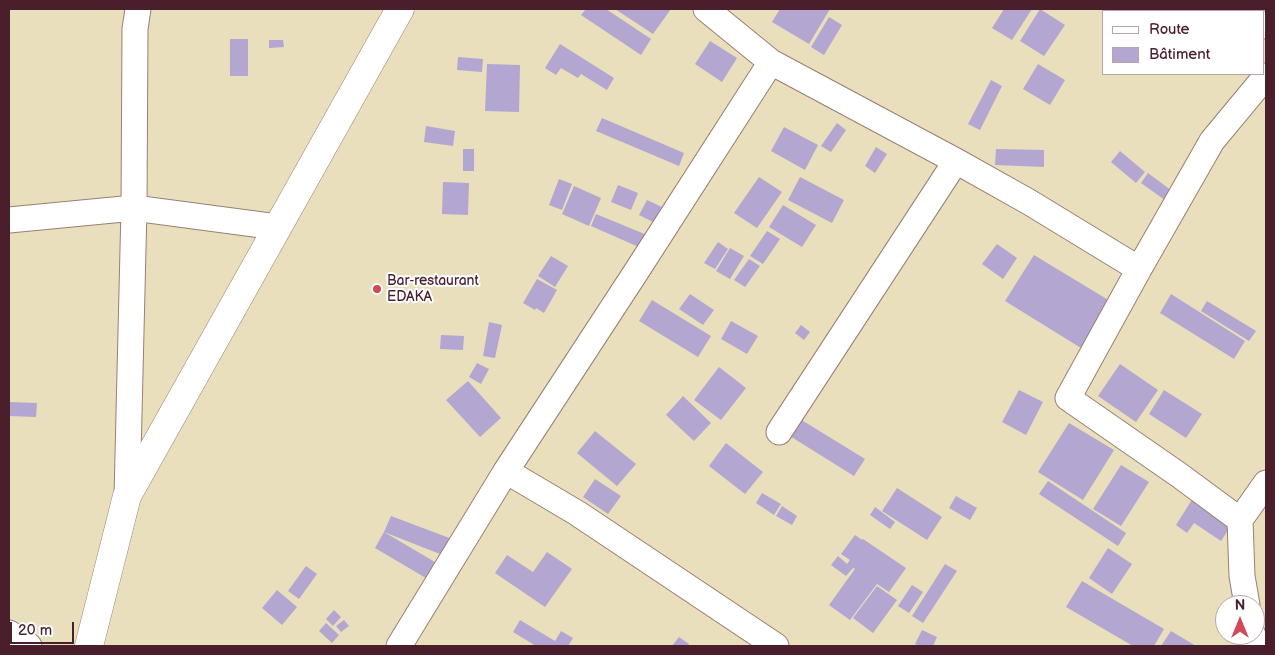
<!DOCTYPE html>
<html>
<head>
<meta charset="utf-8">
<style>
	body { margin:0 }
	#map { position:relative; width:1275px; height:655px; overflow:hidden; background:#e9dfbc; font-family:"Balsamiq Sans",sans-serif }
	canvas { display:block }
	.frame { position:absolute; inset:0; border:10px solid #4a1f2b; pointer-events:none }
	.legend { position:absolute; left:1102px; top:10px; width:162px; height:65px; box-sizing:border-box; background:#fff; border:1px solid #b7a5aa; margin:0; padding:6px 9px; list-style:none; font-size:15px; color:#4a1f2b }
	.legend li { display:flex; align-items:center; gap:10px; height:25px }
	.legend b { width:25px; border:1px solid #b7a5aa }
	.north { position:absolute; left:1215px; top:595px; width:50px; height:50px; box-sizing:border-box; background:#fff; border:1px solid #b7a5aa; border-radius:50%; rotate:0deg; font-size:14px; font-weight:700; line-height:20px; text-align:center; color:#4a1f2b }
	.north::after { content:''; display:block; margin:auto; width:18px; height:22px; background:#d1495b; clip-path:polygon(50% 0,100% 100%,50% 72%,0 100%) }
	.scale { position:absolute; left:10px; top:622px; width:64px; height:22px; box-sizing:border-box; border:2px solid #4a1f2b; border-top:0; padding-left:6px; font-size:15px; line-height:18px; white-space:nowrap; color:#4a1f2b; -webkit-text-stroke:4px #fff; paint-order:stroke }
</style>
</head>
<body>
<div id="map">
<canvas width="1275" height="655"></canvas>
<div class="frame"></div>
<ul class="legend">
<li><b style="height:6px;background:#fff"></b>Route</li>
<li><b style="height:14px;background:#b3a6d1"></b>Bâtiment</li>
</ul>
<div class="north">N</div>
<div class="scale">20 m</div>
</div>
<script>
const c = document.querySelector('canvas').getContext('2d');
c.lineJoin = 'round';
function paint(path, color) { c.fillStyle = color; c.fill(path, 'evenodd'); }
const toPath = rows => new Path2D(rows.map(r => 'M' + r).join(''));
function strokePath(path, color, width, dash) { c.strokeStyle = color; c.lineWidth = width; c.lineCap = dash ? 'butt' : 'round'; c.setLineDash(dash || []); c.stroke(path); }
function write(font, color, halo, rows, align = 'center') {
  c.font = font + ' "Balsamiq Sans",sans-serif'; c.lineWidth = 4; c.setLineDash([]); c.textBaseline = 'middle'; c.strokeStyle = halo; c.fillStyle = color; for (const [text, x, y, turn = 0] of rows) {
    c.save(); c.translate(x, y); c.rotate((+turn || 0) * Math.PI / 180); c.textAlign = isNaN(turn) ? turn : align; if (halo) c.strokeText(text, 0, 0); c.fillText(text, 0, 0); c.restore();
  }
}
paint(toPath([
	[586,9,606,9,651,39,641,55,581,15],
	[615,9,671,9,653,34],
	[780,9,830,9,809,44,772,22],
	[1004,9,1032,9,1012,40,992,28],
	[1040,9,1065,25,1044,56,1020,41],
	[829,17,842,25,824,55,811,47],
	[230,39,248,39,248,76,230,76],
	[269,40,283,40,284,47,269,48],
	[710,41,737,58,722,82,695,64],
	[560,44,614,78,607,90,581,74,578,78,561,68,556,75,545,68],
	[458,57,483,59,482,72,457,70],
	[487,64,520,65,519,112,485,111],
	[1038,64,1065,80,1050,105,1023,89],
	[991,80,1002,86,980,130,968,124],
	[602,118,684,153,679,166,596,131],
	[837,123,846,130,831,152,821,146],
	[426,126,455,131,453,146,424,142],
	[784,127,818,145,805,170,771,151],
	[876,147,887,154,875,173,865,166],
	[463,149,474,149,474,171,463,171],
	[996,149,1044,150,1044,167,995,165],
	[1120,151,1145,172,1136,183,1111,162],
	[1148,173,1176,194,1169,203,1141,183],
	[759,177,782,192,757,228,734,213],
	[800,177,844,200,832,223,788,200],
	[559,179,572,184,562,210,549,205],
	[443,182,469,183,468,215,442,214],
	[618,185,638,193,631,210,611,202],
	[574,186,601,198,589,226,562,214],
	[647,200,666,209,659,225,639,215],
	[783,205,816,225,802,247,769,227],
	[596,214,647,235,641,248,591,226],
	[767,231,780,239,763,264,750,256],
	[718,242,728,249,715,269,704,263],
	[997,244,1017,258,1003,279,982,264],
	[730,248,744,256,730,279,716,271],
	[1034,255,1110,301,1081,348,1005,301],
	[551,256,568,266,555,287,538,276],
	[749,259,760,266,745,287,734,280],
	[537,279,557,290,544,313,536,308,535,310,523,303],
	[690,294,714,310,703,325,679,309],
	[1171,294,1245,341,1234,359,1160,313],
	[652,300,711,336,698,357,639,321],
	[1207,301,1256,331,1249,341,1201,311],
	[731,321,758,336,747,354,721,339],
	[489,322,502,325,495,358,483,356],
	[801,325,810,332,804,340,795,333],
	[441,335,464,336,463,350,440,349],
	[477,363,489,369,481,384,469,377],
	[1120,364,1158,390,1136,422,1098,396],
	[719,367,746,388,721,420,694,400],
	[468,381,501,418,480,437,446,400],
	[1019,390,1043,402,1026,435,1002,422],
	[1164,390,1202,414,1186,438,1149,414],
	[683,396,711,423,694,441,666,415],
	[9,402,37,403,36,417,9,416],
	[795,416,865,459,854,476,785,433],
	[1069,423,1114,450,1083,500,1038,472],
	[595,431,636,464,617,486,577,453],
	[726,443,763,472,745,494,709,466],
	[1121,465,1149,482,1121,526,1093,509],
	[595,479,621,496,608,514,583,497],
	[1048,481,1126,533,1118,546,1039,494],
	[897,488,942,517,927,540,882,511],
	[762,493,781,504,774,515,756,503],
	[956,496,977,508,970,520,949,508],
	[1193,498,1232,524,1221,541,1194,523,1187,533,1176,525],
	[782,506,797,516,792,525,776,516],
	[875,507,895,522,890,529,870,515],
	[391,516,452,539,445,556,384,532],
	[384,532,440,565,431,581,375,548],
	[855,535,862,540,863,539,906,568,889,592,877,584,850,620,829,605,855,569,853,568,846,576,831,565,838,556,847,564,850,560,841,554],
	[1108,548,1132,564,1112,594,1089,578],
	[547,552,572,569,545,607,495,573,507,555,533,572],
	[945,564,957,571,923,623,912,616],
	[306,566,317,574,299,599,288,591],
	[1082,581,1164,629,1154,646,1133,646,1066,607],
	[912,585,923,592,909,613,898,606],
	[877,586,897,600,873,633,853,618],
	[277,590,297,607,282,625,262,608],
	[334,610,341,617,333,626,326,619],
	[344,620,349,626,341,632,336,626],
	[520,620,555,641,561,631,573,638,568,646,536,646,513,632],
	[326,623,339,635,332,643,319,631],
	[922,630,937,637,933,646,921,646,915,644],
	[1171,631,1196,646,1161,646],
	[679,637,689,644,688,646,672,646]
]), '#b3a6d1');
const street = toPath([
	[706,9,771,62,956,161,1029,202,1139,269],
	[1239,9,1243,11],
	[1264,24,1266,26],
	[9,220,134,208,277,227],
	[779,432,956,161],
	[506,471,577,513,776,646],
	[127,496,134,208,135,29,138,9],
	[1240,520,1179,475,1068,398,1139,269,1212,141,1266,76],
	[1247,605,1242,576,1240,520,1266,483],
	[9,633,29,646],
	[1253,635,1255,646],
	[399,646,506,471,636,272,771,62]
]);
const secondary = toPath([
	[89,646,127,496,400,9]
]);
strokePath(street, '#9a7f74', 27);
strokePath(secondary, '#9a7f74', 29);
strokePath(street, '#fff', 25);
strokePath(secondary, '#fff', 28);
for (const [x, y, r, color] of [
	[377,289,5,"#d1495b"]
]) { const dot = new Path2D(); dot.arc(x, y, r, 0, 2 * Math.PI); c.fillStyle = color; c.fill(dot); strokePath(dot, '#fff', 2); }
write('14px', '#4a1f2b', '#fff', [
	["Bar-restaurant",387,281],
	["EDAKA",387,297]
], 'left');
</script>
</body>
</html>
